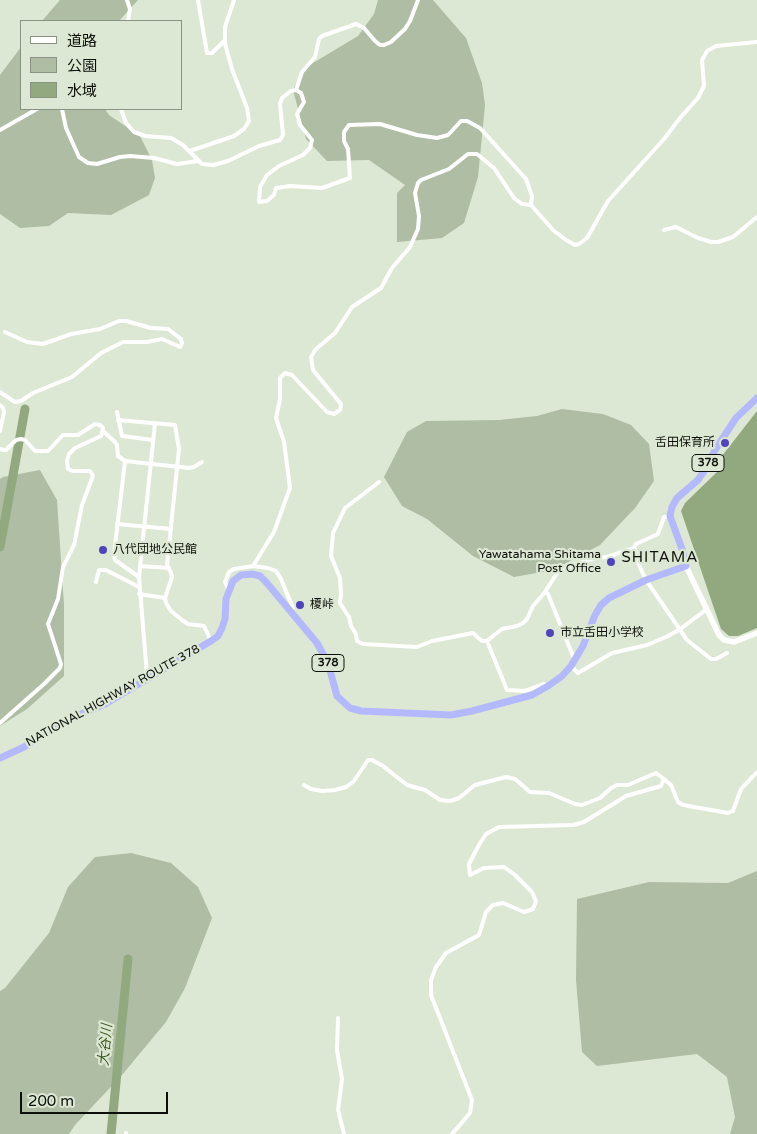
<!DOCTYPE html>
<html>
<head>
<meta charset="utf-8">
<style>
	body { margin:0 }
	#map { position:relative; width:757px; height:1134px; overflow:hidden; background:#dde8d4; font-family:"Varela Round","Noto Sans JP",sans-serif }
	canvas { display:block }
	.legend { position:absolute; left:20px; top:20px; width:162px; height:90px; box-sizing:border-box; background:#dde8d4; border:1px solid #8a9283; margin:0; padding:6px 9px; list-style:none; font-size:15px; color:#0d100a }
	.legend li { display:flex; align-items:center; gap:10px; height:25px }
	.legend b { width:25px; border:1px solid #8a9283 }
	.scale { position:absolute; left:20px; top:1092px; width:148px; height:22px; box-sizing:border-box; border:2px solid #0d100a; border-top:0; padding-left:6px; font-size:15px; line-height:18px; white-space:nowrap; color:#0d100a; -webkit-text-stroke:4px #dde8d4; paint-order:stroke }
</style>
</head>
<body>
<div id="map">
<canvas width="757" height="1134"></canvas>
<ul class="legend">
<li><b style="height:6px;background:#fff"></b>道路</li>
<li><b style="height:14px;background:#aebda4"></b>公園</li>
<li><b style="height:14px;background:#92a980"></b>水域</li>
</ul>
<div class="scale">200 m</div>
</div>
<script>
const c = document.querySelector('canvas').getContext('2d');
c.lineJoin = 'round';
function paint(path, color) { c.fillStyle = color; c.fill(path, 'evenodd'); }
const toPath = rows => new Path2D(rows.map(r => 'M' + r).join(''));
function strokePath(path, color, width, dash) { c.strokeStyle = color; c.lineWidth = width; c.lineCap = dash ? 'butt' : 'round'; c.setLineDash(dash || []); c.stroke(path); }
function write(font, color, halo, rows, align = 'center') {
  c.font = font + ' "Varela Round","Noto Sans JP",sans-serif'; c.lineWidth = 4.5; c.setLineDash([]); c.textBaseline = 'middle'; c.strokeStyle = halo; c.fillStyle = color; for (const [text, x, y, turn = 0] of rows) {
    c.save(); c.translate(x, y); c.rotate((+turn || 0) * Math.PI / 180); c.textAlign = isNaN(turn) ? turn : align; if (halo) c.strokeText(text, 0, 0); c.fillText(text, 0, 0); c.restore();
  }
}
paint(toPath([
	[60,0,138,0,119,21,42,21],
	[378,0,433,0,466,38,482,83,485,105,478,177,464,223,442,238,397,242,397,193,405,185,369,160,327,161,306,139,293,90,303,69,358,36,374,14],
	[21,47,21,109,105,109,109,115,140,136,152,160,155,178,149,195,111,215,68,213,49,226,20,228,0,214,0,75],
	[562,409,603,414,631,425,649,444,654,481,635,508,600,545,553,570,514,577,473,556,427,519,402,506,384,477,407,432,426,421,499,420,537,416],
	[40,470,57,500,64,605,64,676,27,709,0,726,0,479,3,477],
	[131,853,171,863,198,887,212,918,185,988,166,1022,122,1075,75,1125,69,1134,0,1134,0,991,5,988,49,933,68,887,95,857],
	[757,871,757,1134,730,1134,735,1117,727,1077,697,1054,597,1066,582,1052,576,980,577,899,649,882,728,883]
]), '#aebda4');
paint(toPath([
	[757,411,757,628,738,636,729,636,721,629,681,511,685,503,718,471,718,461]
]), '#92a980');
strokePath(toPath([
	[0,547,25,409],
	[111,1134,128,959]
]), '#92a980', 9);
strokePath(toPath([
	[127,0,130,9,128,21],
	[198,0,207,53,212,53,225,40],
	[296,90,302,72,315,57,319,39,322,36,356,24,364,28,375,41,380,45,384,45,391,42,405,29,410,21,418,0],
	[62,109,66,128,79,157,88,163,97,164,120,157,130,156,154,158,177,164,198,161],
	[121,109,126,123,134,132,145,136,171,138,183,145,202,164,213,165,228,161,259,146,280,140,283,135,280,104,282,98,291,91,296,90,301,93,304,102,297,114,300,125,312,140,310,148,303,155,279,166,267,175,260,187,259,202,267,201,274,195,276,188,290,186,322,188,350,178,348,149,344,141,344,132,349,125,380,124,417,135,437,138,448,135,461,121,467,121,480,128,526,179,532,196,531,205],
	[0,130,37,109],
	[190,151,234,136,244,129,249,121,247,108,232,69,225,44,225,27,234,0],
	[664,230,676,227,698,238,711,242,718,242,733,237,757,217],
	[0,392,15,402,21,401,33,393,72,377,101,353,123,342,147,342,162,339,180,347,182,343,181,339,168,329,151,328,126,321,119,321,100,329,71,334,43,344,27,342,5,332],
	[0,405,3,408,4,412,0,431],
	[117,412,122,436,153,440],
	[118,420,175,425,179,449,167,565,171,573,172,577,165,598],
	[103,431,115,442,117,445,118,456,125,461,189,468,194,467,202,462],
	[0,449,3,450,6,450,16,440,21,439,25,440,35,451,48,451,63,435,78,435,95,424,100,425,103,428,101,436,75,448,69,454,67,461,68,469,73,471,90,471,93,476,82,505,74,545,63,567,58,599,48,624,61,664,60,668,44,684,0,723],
	[125,461,114,554,115,560,139,577],
	[379,482,345,508,333,533,331,556,340,578,341,594,340,603,349,617,351,626,356,634,357,641,363,644,417,647,432,641,473,633,482,641,487,641,507,690,525,691,544,684,547,686],
	[117,524,171,529],
	[634,548,639,565,646,580,687,640,711,659,716,659,727,653],
	[140,566,169,568],
	[253,566,274,532,290,488,284,442,276,418,280,399,280,378,285,373,292,375,327,412,334,414,340,410,341,404,313,370,311,357,316,349,335,333,352,307,381,288,392,268,410,247,418,229,419,216,415,193,418,183,421,180,449,169,468,154,477,154,494,168,514,198,522,204,531,205,553,230,566,240,575,245,579,244,587,238,608,201,664,139,680,118,698,98,704,86,702,60,707,51,716,46,757,42],
	[96,582,99,570,106,570,139,587],
	[228,589,225,582,229,572,234,569,253,566,268,568,276,571,281,579,293,608,291,611],
	[545,592,548,594,575,661],
	[139,594,165,598,166,603,171,611,182,620,188,624,204,626,211,641],
	[487,641,502,629,517,626,523,623,527,619,533,606,545,592,559,570,595,558,607,557,634,548,636,544,658,534,664,517,670,517],
	[571,666,578,673,612,653,647,645,668,636,679,630,707,609],
	[148,679,147,675,139,577,155,423],
	[664,779,671,785,678,802,683,805,728,813,733,811,741,789,757,772],
	[304,785,311,789,322,791,335,790,346,787,354,781,368,760,372,760,383,766,407,785,425,790,440,800,450,801,459,798,475,785,506,777,515,779,530,792,549,793,575,804,582,805,600,798,611,788,617,785,628,785,656,773,664,779,661,786,626,796,584,822,573,825,499,827,486,834,480,843,469,864,470,875,484,868,504,867,515,875,532,892,536,901,533,909,524,912,503,903,493,905,486,912,479,935,446,953,436,967,431,980,431,995,472,1100,470,1113,452,1134],
	[338,1018,337,1050,342,1079,338,1110,344,1134],
	[126,1133,126,1134]
]), '#fff', 4);
strokePath(toPath([
	[686,566,719,635,724,640,734,642,757,633]
]), '#fff', 5.5);
strokePath(toPath([
	[0,758,24,747,64,721,105,704,211,641,218,636,222,628,225,619,226,599,233,581,241,575,252,574,260,576,266,582,317,643,328,663,337,696,350,708,361,711,451,715,472,711,532,695,548,686,562,676,571,666,583,646,595,615,601,605,609,598,646,580,686,566,682,549,670,516,672,507,677,498,698,480,704,471,715,450,736,418,757,398]
]), '#b4b9fe', 7);
for (const [x, y, r, color] of [
	[725,443,5,"#4e44bb"],
	[103,550,5,"#4e44bb"],
	[611,562,5,"#4e44bb"],
	[300,605,5,"#4e44bb"],
	[550,633,5,"#4e44bb"]
]) { const dot = new Path2D(); dot.arc(x, y, r, 0, 2 * Math.PI); c.fillStyle = color; c.fill(dot); strokePath(dot, '#dde8d4', 2); }
for (const [x, y, w] of [
	[708,463,32],
	[328,663,32]
]) { const box = new Path2D(); box.roundRect(x - w / 2, y - 8.5, w, 17, 4); c.fillStyle = '#dde8d4'; c.fill(box); strokePath(box, '#0d100a', 1); }
write('bold 11px', '#0d100a', null, [
	["378",708,463],
	["378",328,663]
]);
write('12px', '#0d100a', '#dde8d4', [
	["舌田保育所",715,443,"right"],
	["八代団地公民館",113,550],
	["Yawatahama Shitama",601,555,"right"],
	["Post Office",601,569,"right"],
	["榎峠",310,605],
	["市立舌田小学校",560,633]
], 'left');
write('12px', '#0d100a', '#dde8d4', [
	["NATIONAL HIGHWAY ROUTE 378",113,696,-29]
]);
write('italic 14px', '#3e5c20', '#dde8d4', [
	["大谷川",106,1045,-85]
]);
c.letterSpacing = '1px';
write('15px', '#0d100a', '#dde8d4', [
	["SHITAMA",660,558]
]);
c.letterSpacing = '0px';
</script>
</body>
</html>
